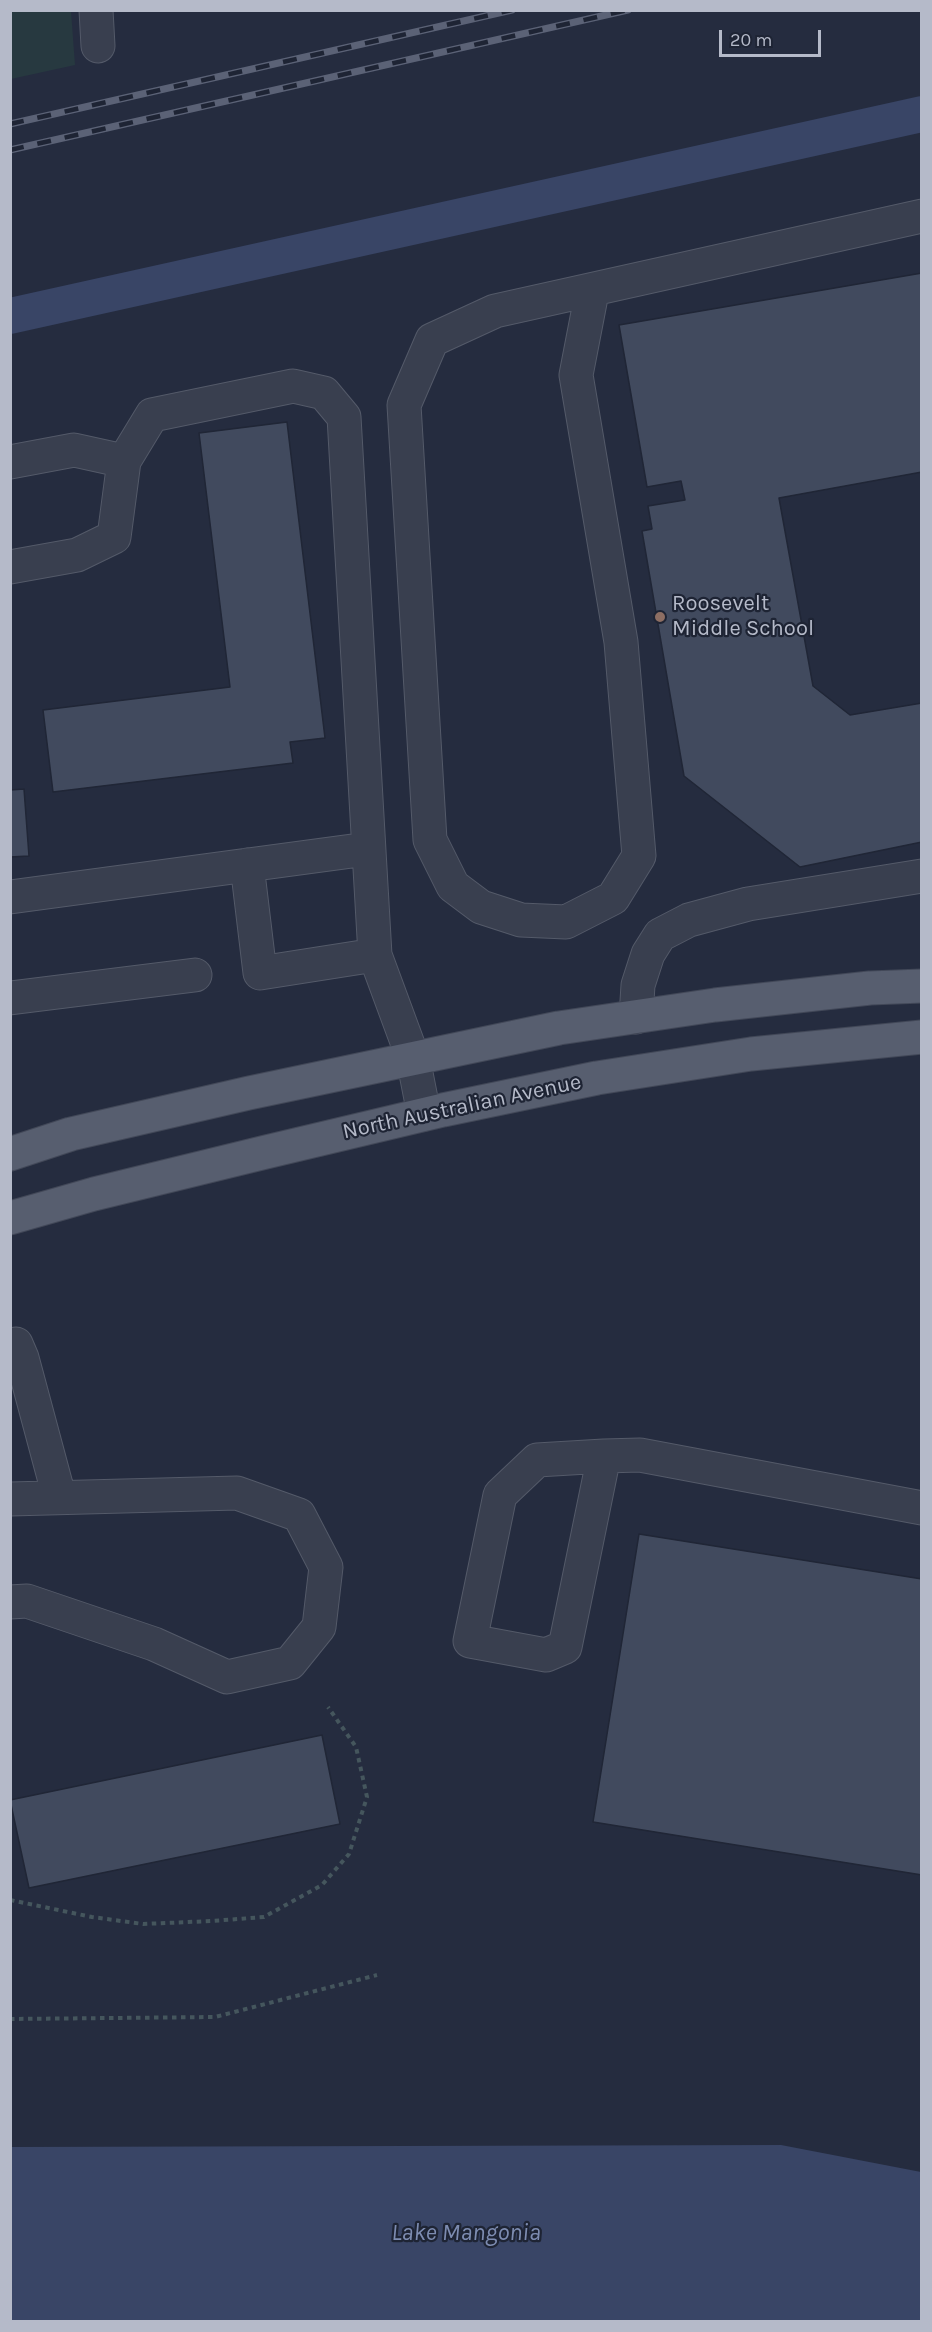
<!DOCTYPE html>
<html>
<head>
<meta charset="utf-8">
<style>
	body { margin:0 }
	#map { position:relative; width:932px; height:2332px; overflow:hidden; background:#252c3f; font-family:Karla,sans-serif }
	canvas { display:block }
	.frame { position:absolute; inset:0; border:12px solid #b5bac9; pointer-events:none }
	.scale { position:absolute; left:719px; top:30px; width:102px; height:27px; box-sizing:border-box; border:3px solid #b5bac9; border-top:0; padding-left:8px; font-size:18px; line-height:21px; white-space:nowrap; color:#b5bac9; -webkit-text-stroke:4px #1e2434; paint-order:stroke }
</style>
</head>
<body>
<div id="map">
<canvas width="932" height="2332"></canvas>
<div class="frame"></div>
<div class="scale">20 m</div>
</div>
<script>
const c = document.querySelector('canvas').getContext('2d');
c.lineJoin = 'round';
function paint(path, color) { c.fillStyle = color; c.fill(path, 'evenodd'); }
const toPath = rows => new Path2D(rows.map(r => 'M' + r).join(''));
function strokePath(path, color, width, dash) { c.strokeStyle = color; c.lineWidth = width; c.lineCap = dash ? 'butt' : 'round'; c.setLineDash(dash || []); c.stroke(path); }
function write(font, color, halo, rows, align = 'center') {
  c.font = font + ' Karla,sans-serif'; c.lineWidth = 4.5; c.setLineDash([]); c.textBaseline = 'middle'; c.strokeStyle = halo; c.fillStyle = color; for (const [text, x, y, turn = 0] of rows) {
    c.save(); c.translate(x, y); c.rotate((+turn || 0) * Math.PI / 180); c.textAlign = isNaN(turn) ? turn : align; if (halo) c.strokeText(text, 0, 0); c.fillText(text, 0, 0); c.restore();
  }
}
paint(toPath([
	[10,11,71,11,75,65,11,79]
]), '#273940');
paint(toPath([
	[781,2145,921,2172,921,2321,11,2321,11,2147]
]), '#394566');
strokePath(toPath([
	[10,316,922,114]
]), '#394566', 36);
const building = toPath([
	[922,273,922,472,779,498,813,686,850,715,922,703,922,842,800,867,684,776,642,531,652,529,648,506,685,500,681,481,647,487,619,325,922,273],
	[287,422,325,738,290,742,293,763,53,792,43,710,230,687,199,433,287,422],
	[24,789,29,856,10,857,10,790,24,789],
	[639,1534,922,1579,922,1875,593,1822,639,1534],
	[322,1735,340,1824,29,1888,10,1800,322,1735]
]);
paint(building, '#414a5e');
strokePath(building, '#202636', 1.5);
const minor = toPath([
	[96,10,98,46],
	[592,292,576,375,621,642,639,856,613,898,566,922,521,920,481,907,453,886,430,840,404,405,432,340,495,311,922,216],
	[10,462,74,450,124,461],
	[10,567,77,555,114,537,124,461,152,415,293,386,324,393,344,417,375,955,413,1058,424,1114],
	[247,865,260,973,375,955],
	[10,897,367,849],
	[10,998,195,975],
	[636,1017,638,985,648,954,660,935,689,920,748,904,922,876],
	[10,1345,16,1344,22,1358,59,1496],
	[604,1456,565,1647,546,1655,470,1641,500,1495,537,1460,604,1456,640,1455,922,1508],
	[10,1499,237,1493,299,1515,326,1567,319,1627,290,1663,227,1677,154,1644,27,1601,10,1602]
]);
const major = toPath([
	[10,1154,71,1134,249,1093,559,1028,715,1005,870,988,922,986],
	[10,1218,94,1194,266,1152,443,1110,597,1078,751,1054,922,1037]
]);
strokePath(minor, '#545a69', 35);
strokePath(major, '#424858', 35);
strokePath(toPath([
	[10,1900,92,1917,143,1924,212,1921,264,1917,322,1885,349,1854,367,1797,356,1747,328,1707],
	[10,2019,215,2017,377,1975]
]), '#45565d', 4, [4.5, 4.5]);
strokePath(minor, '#393f4f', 33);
strokePath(major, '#575e6f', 33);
const rail = toPath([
	[10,124,512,10],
	[10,150,628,10]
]);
strokePath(rail, '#5b6276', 7);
strokePath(rail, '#1e2434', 4.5, [14]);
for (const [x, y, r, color] of [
	[660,617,6,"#8d6e63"]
]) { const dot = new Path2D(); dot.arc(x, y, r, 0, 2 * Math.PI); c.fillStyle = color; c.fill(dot); strokePath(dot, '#1e2434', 2); }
write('22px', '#b5bac9', '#1e2434', [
	["Roosevelt",672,604],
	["Middle School",672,629]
], 'left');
write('22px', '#b5bac9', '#1e2434', [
	["North Australian Avenue",462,1107,-12]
]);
write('italic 24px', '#7d8cb1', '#1e2434', [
	["Lake Mangonia",466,2233]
]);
</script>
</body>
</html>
